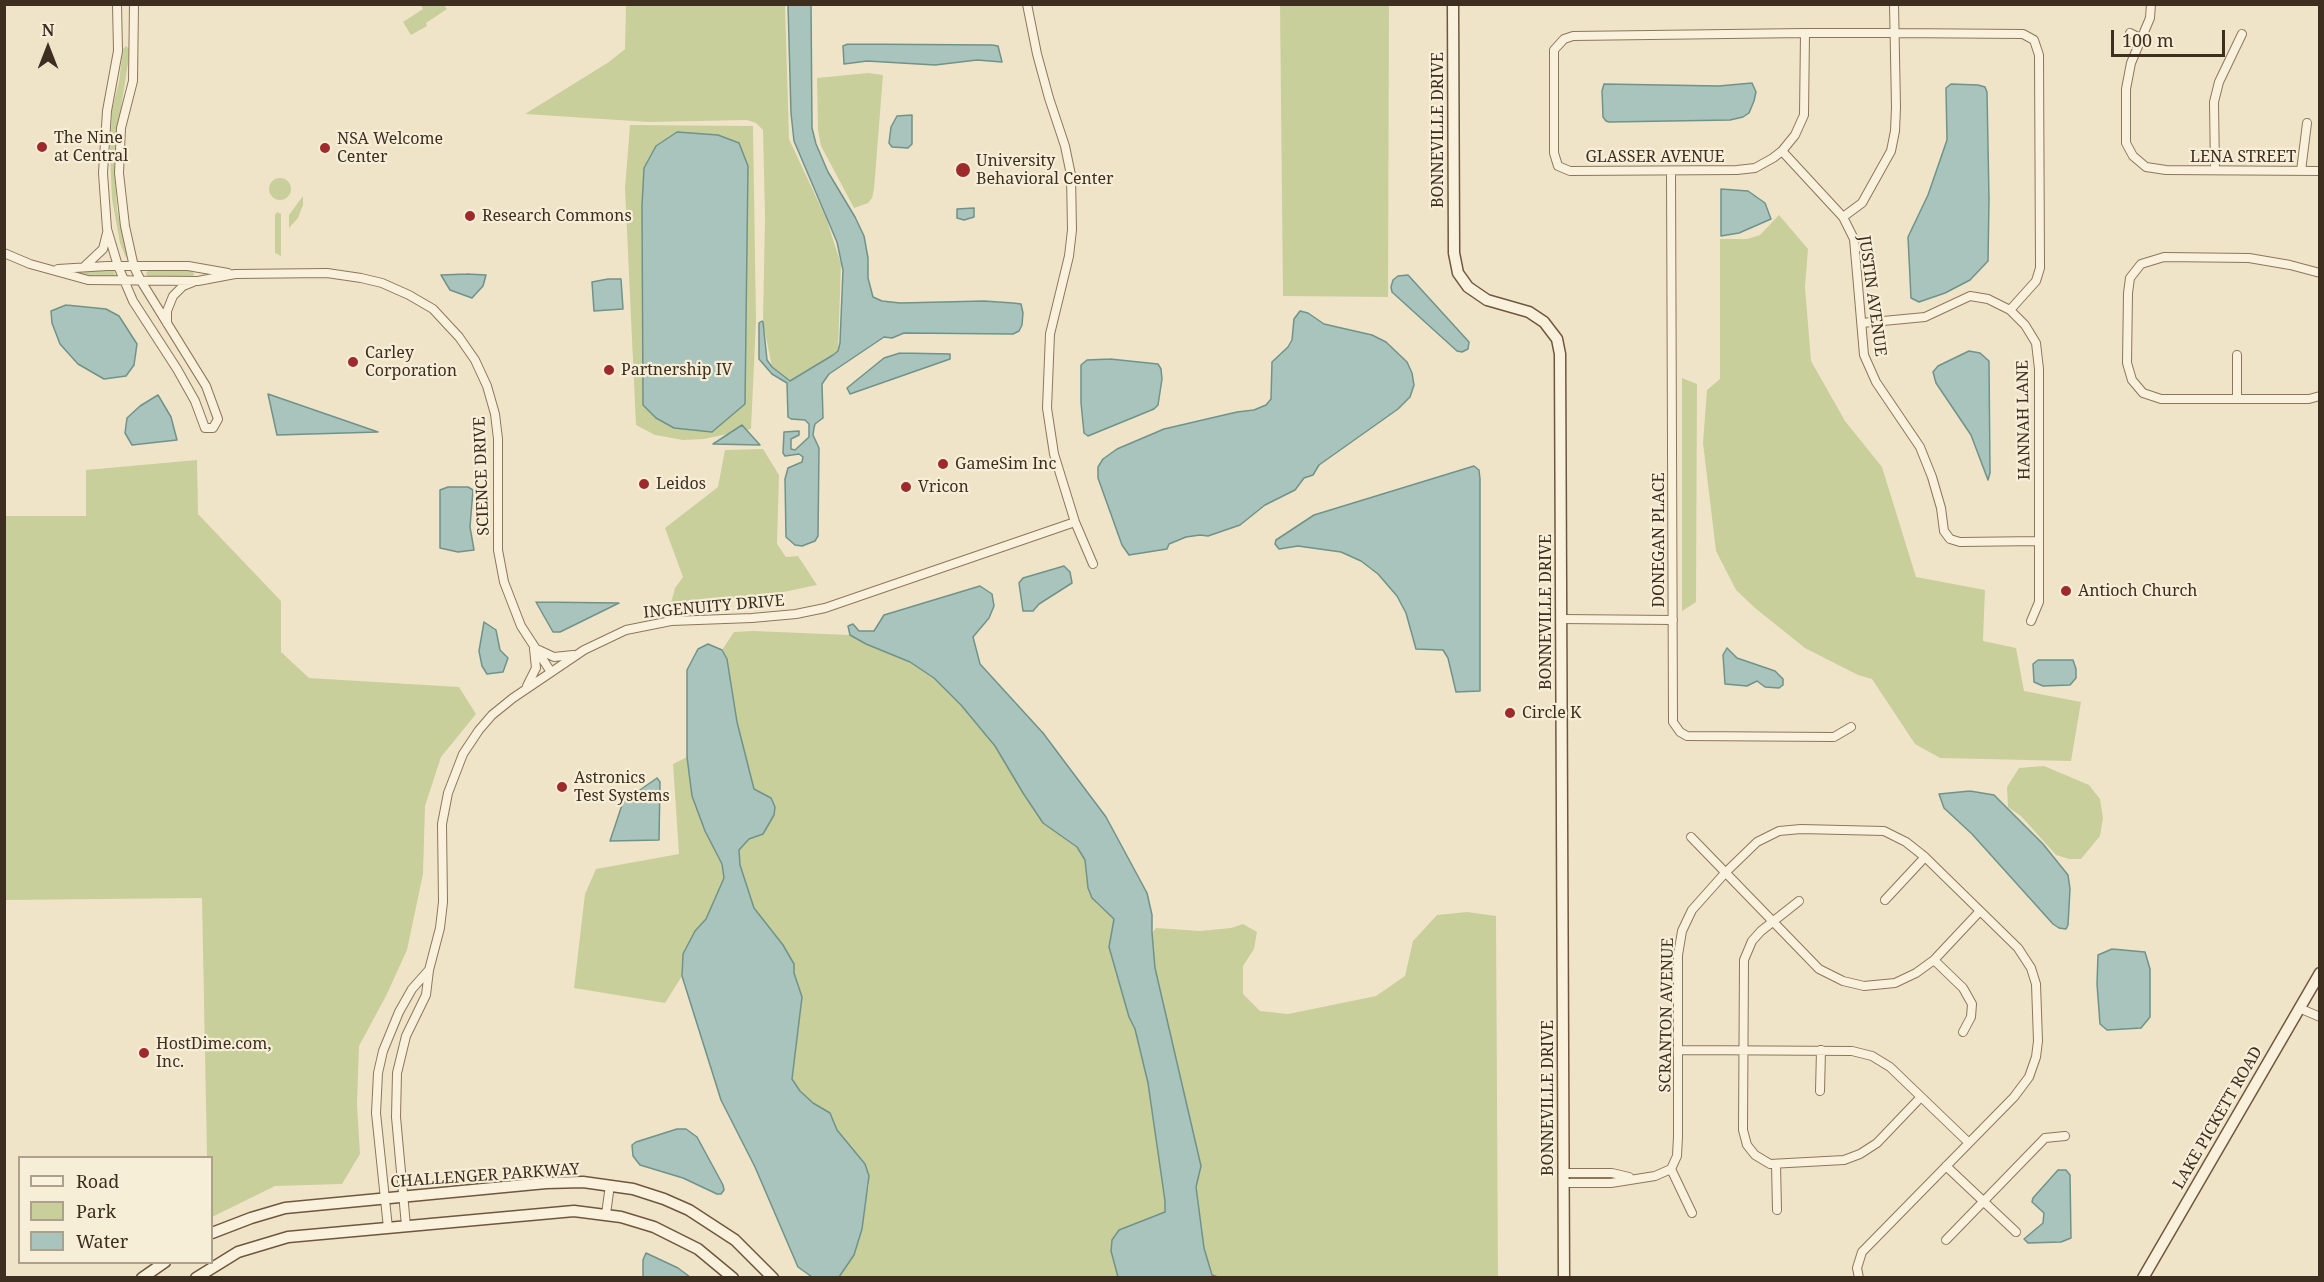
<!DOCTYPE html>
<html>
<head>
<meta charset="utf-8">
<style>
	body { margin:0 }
	#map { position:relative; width:2324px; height:1282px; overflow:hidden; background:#f0e4c8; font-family:"Noto Serif",serif }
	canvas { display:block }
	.frame { position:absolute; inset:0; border:6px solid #3d2e20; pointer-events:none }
	.legend { position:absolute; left:18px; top:1156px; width:195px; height:108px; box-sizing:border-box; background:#f7eed8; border:2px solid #ada18e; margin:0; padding:8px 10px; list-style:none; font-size:18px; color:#3d2e20 }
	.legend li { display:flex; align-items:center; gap:12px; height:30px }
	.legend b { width:30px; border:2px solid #ada18e }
	.north { position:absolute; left:18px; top:18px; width:60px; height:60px; -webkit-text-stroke:4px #f7eed8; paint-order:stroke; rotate:0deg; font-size:16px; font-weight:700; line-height:24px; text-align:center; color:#3d2e20 }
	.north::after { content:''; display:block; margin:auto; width:21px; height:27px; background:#3d2e20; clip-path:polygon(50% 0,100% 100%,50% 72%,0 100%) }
	.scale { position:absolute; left:2111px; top:30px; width:114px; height:27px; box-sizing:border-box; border:3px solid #3d2e20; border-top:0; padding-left:8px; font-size:18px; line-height:21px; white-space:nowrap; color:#3d2e20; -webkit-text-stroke:4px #f7eed8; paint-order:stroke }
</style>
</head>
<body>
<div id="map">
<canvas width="2324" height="1282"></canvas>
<div class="frame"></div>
<ul class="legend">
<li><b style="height:8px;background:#faf1dc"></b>Road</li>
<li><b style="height:16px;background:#c9cf9b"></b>Park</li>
<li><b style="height:16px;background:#a9c4bc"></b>Water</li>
</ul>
<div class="north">N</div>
<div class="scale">100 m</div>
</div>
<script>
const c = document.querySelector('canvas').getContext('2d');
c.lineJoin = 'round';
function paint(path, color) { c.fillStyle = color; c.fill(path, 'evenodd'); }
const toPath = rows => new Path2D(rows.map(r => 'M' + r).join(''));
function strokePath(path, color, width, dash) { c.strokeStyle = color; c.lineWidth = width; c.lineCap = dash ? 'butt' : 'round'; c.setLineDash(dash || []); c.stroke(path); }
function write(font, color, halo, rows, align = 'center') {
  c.font = font + ' "Noto Serif",serif'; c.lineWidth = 4.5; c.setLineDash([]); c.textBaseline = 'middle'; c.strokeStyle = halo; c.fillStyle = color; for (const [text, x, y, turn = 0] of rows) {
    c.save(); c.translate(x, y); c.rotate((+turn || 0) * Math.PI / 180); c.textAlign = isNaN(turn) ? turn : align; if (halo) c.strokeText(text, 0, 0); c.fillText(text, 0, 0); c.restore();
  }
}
paint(toPath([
	[421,5,444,5,447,9,426,23,427,26,411,35,403,22,423,9],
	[626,5,785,5,789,139,826,218,841,264,838,351,790,382,772,367,763,322,765,217,763,130,756,123,747,120,649,122,525,114,609,62,625,49],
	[1280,5,1389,5,1388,297,1283,296],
	[126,46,130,50,114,153,117,210,128,257,126,258,120,243,112,199,110,154,112,110,119,82,123,49],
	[868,73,883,75,874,189,872,198,868,203,854,208,821,146,818,130,817,78],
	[630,125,753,126,756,321,751,429,704,439,683,440,655,435,636,425,625,188],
	'269 189a11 11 0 1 1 22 0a11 11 0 1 1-22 0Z',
	[303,196,303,205,298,218,289,228,289,215],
	[277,212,281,214,281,256,275,253,275,215],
	[1779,215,1808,249,1805,287,1811,361,1845,421,1882,467,1916,577,1985,590,1983,641,2016,648,2024,691,2081,702,2071,761,1940,758,1915,744,1872,679,1858,675,1805,648,1755,608,1736,590,1716,551,1703,443,1707,390,1720,379,1720,239,1747,239,1760,235],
	[109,270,114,271,115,276,85,277,72,273,72,271],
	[148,271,193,271,194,275,191,277,148,277,146,273],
	[1682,378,1697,384,1696,602,1682,611],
	[763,449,779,475,777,544,786,557,798,556,817,585,769,595,671,603,675,588,683,577,665,528,718,487,725,450],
	[197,460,198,514,281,601,281,652,309,678,459,687,476,714,441,757,425,806,423,874,407,950,386,996,359,1046,357,1104,360,1154,342,1184,275,1186,212,1217,212,1158,207,1157,202,898,4,900,5,516,86,516,86,470],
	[753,631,850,635,866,644,910,662,934,678,961,705,995,746,1023,793,1043,822,1077,848,1085,860,1088,888,1097,904,1114,919,1109,947,1129,1017,1135,1029,1148,1083,1165,1201,1165,1212,1119,1230,1112,1240,1111,1251,1118,1277,839,1277,854,1255,869,1186,865,1164,837,1130,830,1113,813,1103,800,1091,792,1079,802,997,794,973,794,964,783,945,754,909,740,865,739,850,749,839,763,834,771,798,754,789,737,722,727,659,722,650,734,632],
	[687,757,692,796,705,831,722,864,724,878,706,919,695,931,683,954,682,976,665,1003,574,988,585,894,596,869,679,854,673,764],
	[2044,766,2089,785,2100,799,2103,818,2100,836,2081,859,2069,859,2056,855,2021,816,2008,807,2007,787,2019,768],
	[1467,912,1496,916,1498,1277,1218,1278,1212,1275,1204,1248,1196,1187,1201,1166,1155,968,1152,933,1156,928,1200,931,1231,928,1243,924,1257,932,1254,949,1243,966,1243,994,1260,1011,1288,1014,1376,996,1405,976,1413,941,1437,915]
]), '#c9cf9b');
const water = toPath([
	[788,5,811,5,812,128,816,144,828,172,855,217,864,236,868,258,868,278,873,297,882,301,900,303,984,301,1013,303,1021,304,1023,313,1022,325,1019,331,1013,334,904,333,892,338,884,337,829,374,822,384,823,418,815,424,814,428,813,435,819,448,818,536,815,541,802,546,795,545,786,537,785,479,788,468,802,462,803,457,799,454,785,456,783,453,784,432,799,431,799,435,791,439,791,449,795,450,809,437,809,424,805,420,791,419,788,417,787,383,772,374,759,359,759,323,762,321,763,322,767,360,772,367,790,381,833,355,838,351,840,343,843,270,837,242,794,141,791,113,788,5],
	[848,44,992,45,998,46,1002,62,977,60,935,65,867,61,844,64,843,46,848,44],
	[1752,83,1756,92,1754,101,1749,113,1743,117,1730,120,1609,122,1606,121,1603,117,1602,91,1604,84,1719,86,1752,83],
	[1951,84,1978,85,1985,87,1987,92,1989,199,1988,261,1970,280,1945,293,1919,302,1911,298,1908,237,1928,195,1947,140,1946,88,1951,84],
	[912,115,912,144,908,148,892,147,889,143,891,127,897,116,912,115],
	[677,132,718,135,739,143,748,166,745,404,712,432,674,428,656,418,643,405,642,206,644,168,656,146,677,132],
	[1721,189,1748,191,1765,203,1771,219,1739,233,1721,236,1721,189],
	[974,208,974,217,964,220,957,218,957,209,974,208],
	[467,274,486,275,483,286,472,298,450,290,441,275,467,274],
	[1408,275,1469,342,1468,349,1462,352,1457,351,1392,292,1391,287,1393,280,1398,276,1408,275],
	[608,279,621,279,623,309,594,311,592,282,608,279],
	[66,305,106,309,119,316,137,344,134,365,126,376,104,379,78,364,60,344,52,323,51,311,66,305],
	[1300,311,1308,313,1324,324,1372,335,1386,342,1407,362,1412,373,1414,385,1410,397,1398,409,1319,465,1313,475,1304,478,1295,490,1265,505,1240,525,1208,536,1200,535,1186,537,1169,544,1167,549,1129,555,1122,545,1098,478,1098,467,1103,459,1117,449,1164,429,1237,412,1254,410,1266,405,1271,399,1272,362,1288,347,1292,340,1294,319,1300,311],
	[1969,351,1980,353,1989,361,1990,473,1988,480,1971,435,1936,383,1933,372,1938,366,1969,351],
	[900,353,950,354,950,359,850,394,847,388,884,358,900,353],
	[1110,359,1158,364,1161,369,1162,379,1158,405,1154,409,1088,436,1084,433,1081,403,1081,365,1087,360,1110,359],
	[268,394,378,432,277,435,268,394],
	[158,395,171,417,177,440,132,445,125,433,127,418,140,406,158,395],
	[742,425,760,445,713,444,742,425],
	[1474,466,1479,470,1480,479,1480,691,1456,692,1448,658,1443,650,1416,649,1406,613,1397,596,1378,574,1361,561,1341,552,1298,546,1279,549,1275,544,1276,540,1314,515,1474,466],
	[448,487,468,487,473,490,470,527,474,550,458,552,440,548,440,490,448,487],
	[1064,566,1070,572,1072,583,1039,604,1033,611,1023,611,1019,583,1023,578,1064,566],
	[980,586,992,594,994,606,989,618,973,637,980,664,1043,733,1106,817,1147,893,1152,915,1152,933,1155,968,1201,1166,1196,1187,1204,1248,1212,1275,1218,1277,1118,1277,1111,1251,1112,1240,1119,1230,1165,1212,1165,1201,1148,1083,1135,1029,1129,1017,1109,947,1114,919,1092,898,1088,888,1085,860,1077,847,1043,823,1023,793,995,746,961,705,934,678,910,662,866,644,850,635,848,626,853,624,859,631,874,631,884,615,980,586],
	[536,602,619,603,560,632,553,632,536,602],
	[484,622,496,630,500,650,508,658,503,672,487,674,482,666,479,651,484,622],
	[708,644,722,650,727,659,737,722,754,789,771,798,775,807,774,815,763,834,749,839,739,850,740,865,754,908,783,945,794,964,794,973,802,997,792,1079,800,1091,813,1103,830,1113,837,1130,865,1164,869,1176,862,1229,854,1255,839,1277,812,1277,798,1267,755,1167,721,1100,682,976,683,954,695,931,706,919,724,878,722,864,705,831,692,796,687,757,687,670,698,649,708,644],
	[1727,648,1737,658,1775,671,1783,679,1783,685,1779,688,1765,687,1757,681,1747,686,1725,684,1723,655,1727,648],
	[2038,660,2073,660,2076,669,2076,678,2070,685,2043,686,2034,682,2033,664,2038,660],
	[657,778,660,782,659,840,610,841,623,802,657,778],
	[1970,791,1994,795,2043,844,2068,875,2070,889,2068,925,2066,929,2059,928,2053,924,1972,834,1944,808,1939,794,1970,791],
	[2112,949,2145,952,2150,969,2150,1017,2141,1028,2107,1030,2100,1024,2097,984,2098,955,2112,949],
	[677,1129,686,1129,697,1137,723,1185,724,1190,721,1194,717,1194,683,1178,640,1165,633,1156,632,1145,636,1142,677,1129],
	[2058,1170,2066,1170,2070,1175,2071,1238,2061,1242,2028,1243,2024,1239,2043,1223,2044,1213,2032,1202,2033,1198,2058,1170],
	[646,1253,678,1268,690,1277,643,1277,643,1260,646,1253]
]);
paint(water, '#a9c4bc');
strokePath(water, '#6f938a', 1.5);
const street = toPath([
	[117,4,118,51,107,111,103,173,107,229,118,266,133,301,177,369,195,401,205,428,213,428,218,419,206,386,141,281,134,267,125,226,119,173,121,128,133,81,134,4],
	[1027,4,1037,54,1049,98,1065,146,1071,175,1072,230,1069,256,1050,334,1047,408,1054,454,1075,522,1093,564],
	[2151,4,2150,18,2131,63,2126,89,2126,143,2133,156,2146,167,2166,170,2320,171],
	[1805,33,1804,115,1795,135,1782,151,1773,158,1755,168,1737,170,1570,171,1558,166,1554,153,1554,50,1564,39,1573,36,1805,33,1894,33,2023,34,2034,40,2039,55,2040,268,2036,281,2010,310],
	[2130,33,2142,39],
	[1782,151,1843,217,1854,239,1864,355,1876,382,1920,447,1932,477,1941,508,1944,531,1950,539,1960,542,2039,541],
	[2215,170,2214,102,2219,82,2242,34],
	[1671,171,1673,722,1680,732,1687,736,1834,737,1851,727],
	[2301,171,2307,123],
	[1843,217,1862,203,1891,151,1895,131,1896,107,1894,4],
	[4,253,30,264,88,280,198,281,235,274,327,273,361,278,382,283,409,295,433,309,459,337,475,360,487,386,495,414,498,439,498,550,504,582,521,626,551,672],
	[85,266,103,249,107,233],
	[58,269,107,266,188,266,228,273],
	[2320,273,2290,265,2249,258,2164,257,2141,264,2130,278,2128,293,2127,363,2132,380,2143,393,2161,399,2309,399,2320,396],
	[167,323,167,311,173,296,183,286,193,282],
	[1862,323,1925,317,1970,296,1988,299,2010,310,2025,325,2036,343,2039,369,2039,602,2031,621],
	[2237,355,2237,398],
	[1561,619,1673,620],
	[539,650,554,657,573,655],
	[527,686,536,668,534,649],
	[1691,837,1819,969,1843,981,1864,986,1895,983,1916,973,1934,960,1980,911],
	[1885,900,1925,857],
	[1799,901,1761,931,1752,941,1744,960,1743,1130,1747,1145,1755,1155,1770,1164,1844,1160,1860,1154,1877,1143,1920,1098],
	[1934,960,1963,988,1972,1004,1971,1017,1963,1032],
	[2299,1008,2320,1017],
	[1679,1050,1852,1051,1872,1056,1890,1067,1968,1142],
	[1820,1091,1821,1050],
	[1776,1164,1777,1210],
	[1946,1166,2016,1232],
	[1671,1169,1692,1213],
	[1563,1173,1612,1173,1629,1177],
	[1563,1183,1611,1183,1655,1176,1671,1169,1677,1156,1678,1136,1678,955,1682,931,1692,910,1725,873,1757,842,1779,831,1801,829,1884,831,1906,842,1925,857,2018,948,2031,968,2036,984,2038,1041,2036,1057,2029,1077,2014,1097,1862,1252,1857,1268,1859,1278],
	[606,1214,610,1185],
	[406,1226,396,1117,397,1073,406,1036,426,995,429,970,440,928,443,902,442,824,448,793,463,754,479,730,492,715,513,698,584,650,626,630,671,621,752,618,796,614,825,608,1075,522],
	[388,1228,376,1113,378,1073,383,1051,399,1012,412,989,428,971],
	[1946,1240,2045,1138,2065,1136]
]);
const secondary = toPath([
	[1453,4,1454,253,1458,273,1468,287,1487,300,1529,312,1544,322,1557,339,1560,354,1564,1278],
	[212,1233,251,1218,285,1208,546,1183,583,1182,633,1189,664,1199,689,1210,735,1240,773,1278],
	[142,1278,165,1262],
	[196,1278,238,1252,288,1237,574,1211,621,1217,654,1227,698,1249,733,1278],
	[2143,1278,2320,973]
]);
strokePath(street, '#8d765c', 10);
strokePath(secondary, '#6f573f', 13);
strokePath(street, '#faf1dc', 8);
strokePath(secondary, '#faf1dc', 10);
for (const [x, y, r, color] of [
	[42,147,6,"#9e2a2b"],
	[325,148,6,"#9e2a2b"],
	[963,170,8,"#9e2a2b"],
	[470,216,6,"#9e2a2b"],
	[353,362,6,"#9e2a2b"],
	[609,370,6,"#9e2a2b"],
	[943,464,6,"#9e2a2b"],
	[644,484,6,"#9e2a2b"],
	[906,487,6,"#9e2a2b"],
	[2066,591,6,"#9e2a2b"],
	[1510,713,6,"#9e2a2b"],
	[562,787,6,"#9e2a2b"],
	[144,1053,6,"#9e2a2b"]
]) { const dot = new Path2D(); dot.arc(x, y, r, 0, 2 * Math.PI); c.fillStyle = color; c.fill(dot); strokePath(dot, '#f7eed8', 2); }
write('16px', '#3d2e20', '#f7eed8', [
	["BONNEVILLE DRIVE",1438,130,-90],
	["GLASSER AVENUE",1655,157],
	["LENA STREET",2243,157],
	["JUSTIN AVENUE",1872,296,82],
	["HANNAH LANE",2024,420,-91],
	["SCIENCE DRIVE",482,476,-92],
	["DONEGAN PLACE",1659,540,-90],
	["INGENUITY DRIVE",714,607,-5],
	["BONNEVILLE DRIVE",1546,612,-90],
	["SCRANTON AVENUE",1667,1015,-89],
	["BONNEVILLE DRIVE",1548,1098,-90],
	["LAKE PICKETT ROAD",2218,1118,-60],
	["CHALLENGER PARKWAY",485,1176,-4]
]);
write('16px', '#3d2e20', '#f7eed8', [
	["The Nine",54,138],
	["at Central",54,156],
	["NSA Welcome",337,139],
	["Center",337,157],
	["University",976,161],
	["Behavioral Center",976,179],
	["Research Commons",482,216],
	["Carley",365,353],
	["Corporation",365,371],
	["Partnership IV",621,370],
	["GameSim Inc",955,464],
	["Leidos",656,484],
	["Vricon",918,487],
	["Antioch Church",2078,591],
	["Circle K",1522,713],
	["Astronics",574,778],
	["Test Systems",574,796],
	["HostDime.com,",156,1044],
	["Inc.",156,1062]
], 'left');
</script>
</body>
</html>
